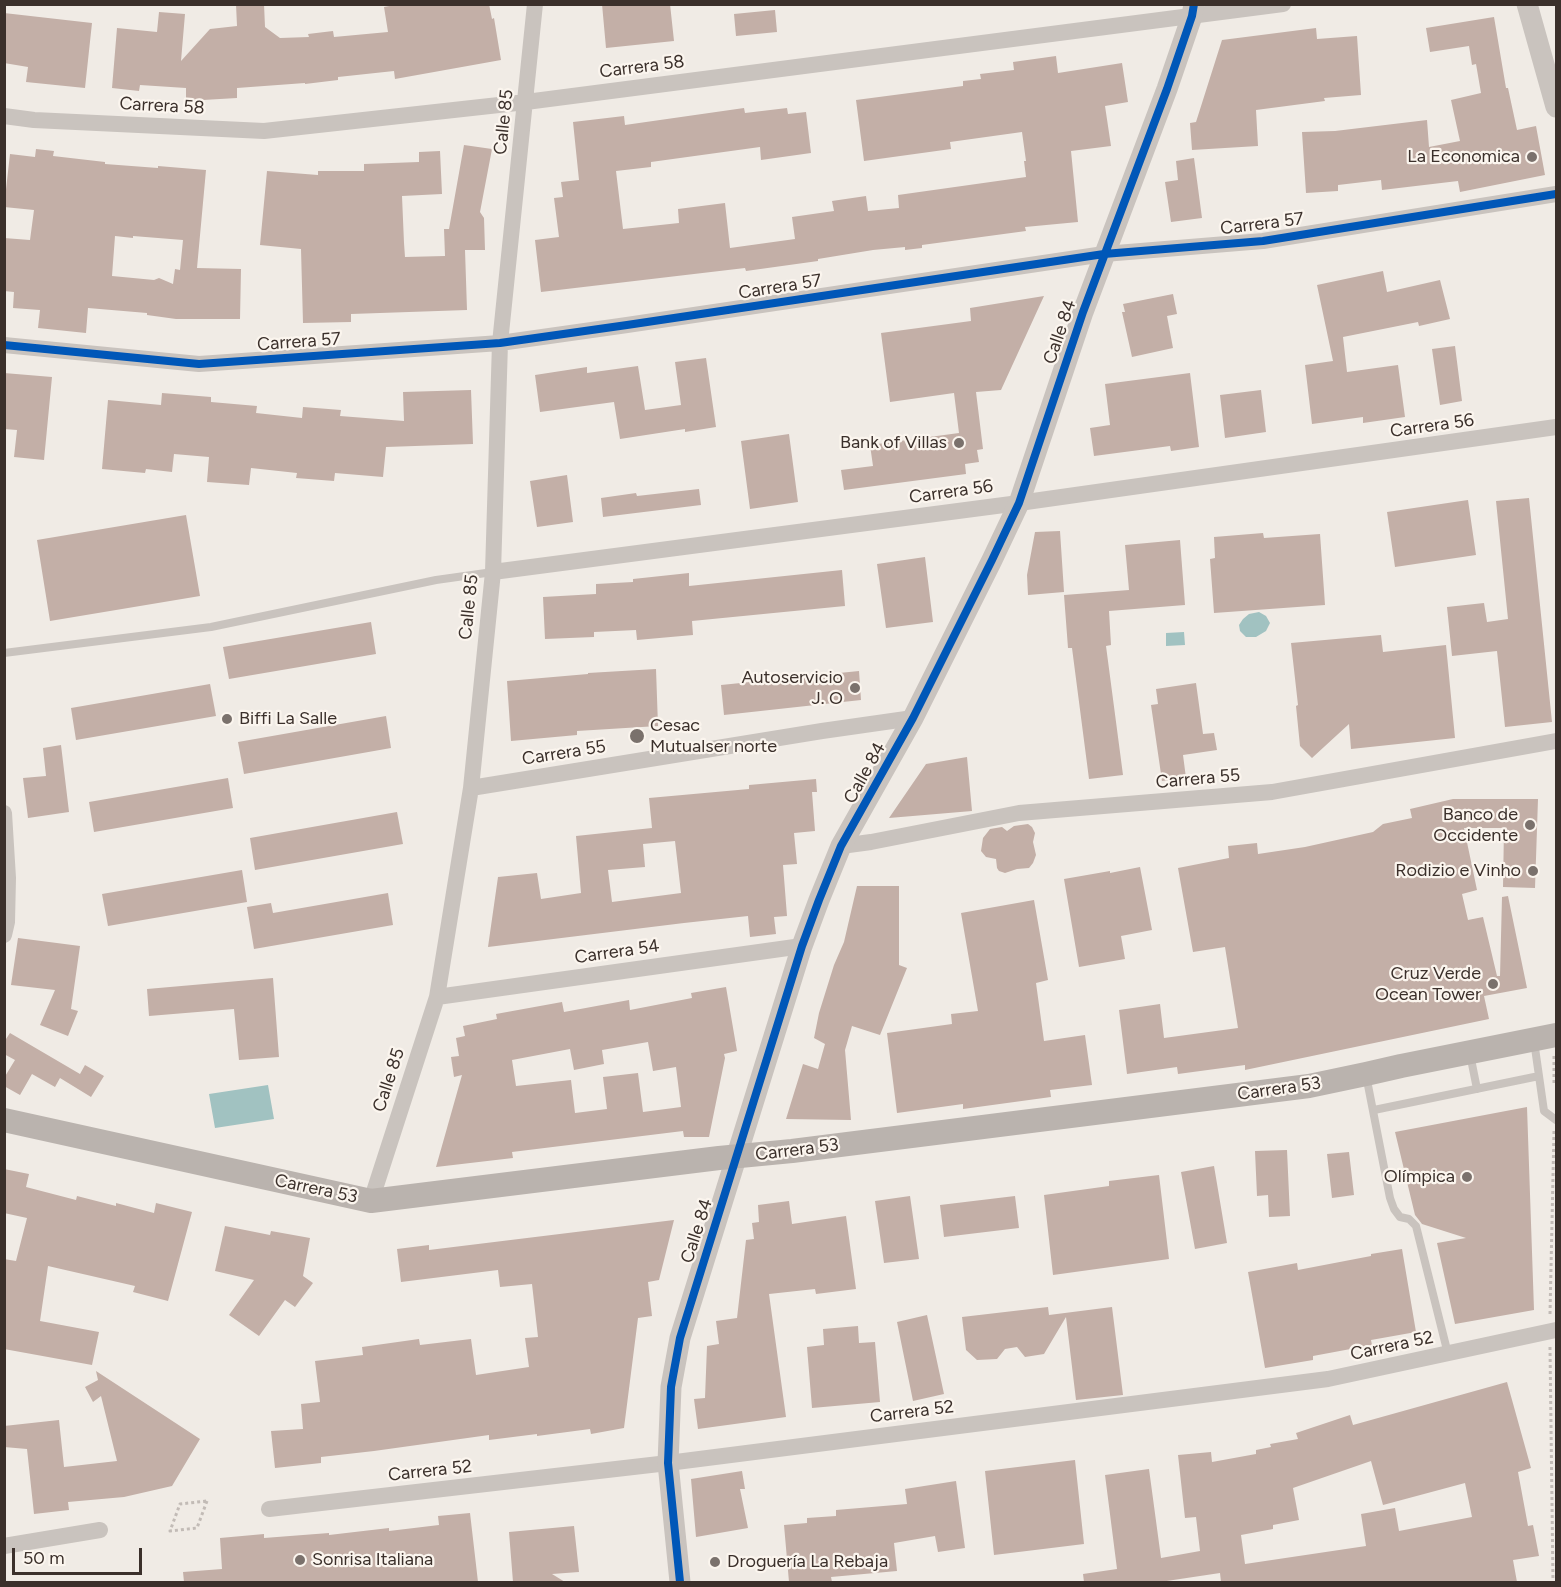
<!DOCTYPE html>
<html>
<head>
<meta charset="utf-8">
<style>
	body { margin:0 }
	#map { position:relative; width:1561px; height:1587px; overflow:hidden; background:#f0ebe5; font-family:Figtree,sans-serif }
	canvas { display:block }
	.frame { position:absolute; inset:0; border:6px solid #3b302b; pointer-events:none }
	.scale { position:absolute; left:12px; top:1548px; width:130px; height:27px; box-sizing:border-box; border:3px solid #3b302b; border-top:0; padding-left:8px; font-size:18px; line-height:21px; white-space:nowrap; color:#3b302b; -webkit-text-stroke:4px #fbf5ee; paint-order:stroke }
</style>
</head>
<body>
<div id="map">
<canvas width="1561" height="1587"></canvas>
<div class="frame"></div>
<div class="scale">50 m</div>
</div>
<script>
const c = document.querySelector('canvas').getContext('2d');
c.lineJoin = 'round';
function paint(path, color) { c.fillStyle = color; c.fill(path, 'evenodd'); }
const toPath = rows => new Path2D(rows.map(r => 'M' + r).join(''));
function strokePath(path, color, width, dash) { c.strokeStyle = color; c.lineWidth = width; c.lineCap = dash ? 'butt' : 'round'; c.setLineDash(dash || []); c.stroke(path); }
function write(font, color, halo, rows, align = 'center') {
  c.font = font + ' Figtree,sans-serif'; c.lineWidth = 4.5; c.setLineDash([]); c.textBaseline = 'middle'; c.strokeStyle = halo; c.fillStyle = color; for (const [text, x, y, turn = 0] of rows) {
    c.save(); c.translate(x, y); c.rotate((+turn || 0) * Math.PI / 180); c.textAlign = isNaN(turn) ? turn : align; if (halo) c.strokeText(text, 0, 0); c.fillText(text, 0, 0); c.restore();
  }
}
paint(toPath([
	[1259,612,1266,616,1270,623,1266,631,1256,637,1246,637,1240,631,1239,625,1243,619,1249,614],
	[1184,632,1185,645,1166,646,1166,633],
	[268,1085,274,1119,215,1128,209,1094]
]), '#a1c2c1');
paint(toPath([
	[236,4,264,4,265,27,280,38,309,37,308,34,333,31,334,37,388,32,384,7,400,4,489,4,492,19,494,18,501,60,395,79,394,71,338,77,338,80,305,84,305,83,237,88,237,98,186,101,186,88,140,85,139,91,112,88,117,28,157,32,159,12,185,14,181,61,210,29,237,26],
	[602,4,670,4,674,41,606,48],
	[775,10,777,32,736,36,734,14],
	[4,13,92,23,85,88,26,82,28,67,4,63],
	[1494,17,1506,88,1508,88,1517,130,1536,126,1545,175,1460,192,1458,181,1382,190,1381,180,1338,185,1338,191,1306,193,1302,132,1335,131,1427,120,1429,147,1460,141,1451,100,1481,93,1476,64,1472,65,1469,46,1430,52,1426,28],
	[1316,28,1317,39,1357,36,1361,95,1324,98,1325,101,1256,110,1258,146,1192,150,1190,123,1196,122,1222,40],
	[1056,56,1058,73,1122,63,1128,102,1105,106,1111,146,1071,151,1078,222,1025,227,1026,231,922,245,922,248,905,250,905,247,873,250,818,259,818,261,746,271,745,268,541,292,535,240,559,237,554,198,563,197,561,182,579,180,573,122,624,116,625,125,744,108,745,113,787,108,788,114,806,112,811,153,761,160,760,147,651,162,651,167,616,171,623,229,679,223,678,209,725,203,730,248,795,239,792,217,834,211,832,201,866,196,868,211,899,208,898,195,1026,177,1024,161,1026,161,1022,132,950,142,951,149,864,161,856,100,963,86,963,81,981,79,980,74,1014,70,1013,62],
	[464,145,492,149,480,212,484,218,485,250,465,250,467,310,351,314,351,322,303,323,301,249,260,245,267,171,318,175,318,171,364,171,364,164,419,162,419,152,440,151,442,194,402,196,404,243,405,257,445,256,444,229,449,229],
	[36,149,54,151,53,156,105,162,105,164,158,168,158,166,206,170,197,268,241,269,240,319,176,319,147,315,147,313,88,308,86,333,38,328,40,310,13,308,14,292,4,291,4,238,30,240,34,210,4,207,10,154,35,157],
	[115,236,133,238,133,236,183,240,180,270,175,269,173,284,159,278,154,280,112,276],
	[1194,158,1202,218,1171,222,1165,182,1178,180,1176,161],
	[1383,271,1387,292,1440,280,1450,319,1419,326,1418,322,1343,337,1347,372,1398,365,1405,417,1363,423,1363,417,1312,424,1305,365,1333,361,1317,285],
	[1173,294,1177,314,1167,316,1173,348,1132,357,1122,312,1125,312,1123,304],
	[1044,296,1001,390,976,392,983,449,977,450,979,462,965,464,966,474,844,490,841,470,873,466,870,445,959,433,954,393,890,402,881,333,971,321,970,308],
	[1455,346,1462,401,1440,405,1432,349],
	[706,358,716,427,685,432,685,429,620,439,614,402,540,412,535,375,587,367,587,373,638,366,645,410,681,405,675,362],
	[4,373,52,377,44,460,14,457,17,430,4,429],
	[1190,373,1199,447,1171,451,1170,446,1094,456,1090,428,1110,425,1105,384],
	[471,390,473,444,386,447,383,477,335,473,334,481,296,478,297,473,251,468,249,485,207,482,209,457,174,454,172,472,146,469,145,473,102,469,108,400,161,405,162,393,211,397,211,402,257,406,256,413,302,418,303,407,341,410,340,416,404,421,403,392],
	[1261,390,1266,432,1225,438,1220,395],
	[789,434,798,502,750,509,741,441],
	[567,475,573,522,537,527,530,481],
	[699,489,701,505,603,517,601,498,636,493,637,496],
	[1529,498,1552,722,1505,727,1497,651,1452,656,1447,607,1484,603,1487,622,1508,619,1496,501],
	[1468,500,1476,555,1395,567,1387,512],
	[186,515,200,596,50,621,37,540],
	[1060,531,1064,592,1028,595,1027,575,1035,532],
	[1263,533,1264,538,1320,534,1325,605,1214,613,1210,559,1215,558,1214,537],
	[1180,540,1185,605,1109,611,1111,645,1106,646,1123,775,1089,779,1072,648,1068,648,1064,595,1129,590,1125,545],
	[925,557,933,622,886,628,877,564],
	[842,570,845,606,692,621,693,635,637,640,636,630,594,632,594,637,545,639,543,597,596,594,596,584,633,582,633,579,689,573,689,586],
	[371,622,376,654,229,679,223,647],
	[1381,635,1383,652,1446,645,1455,738,1351,749,1349,724,1312,758,1300,746,1296,706,1298,705,1291,643],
	[656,669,658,726,577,731,577,735,511,741,507,681,588,674,588,673],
	[859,671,861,700,724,715,721,685],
	[1196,683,1203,734,1214,733,1217,750,1183,755,1186,778,1162,781,1151,705,1158,704,1156,689],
	[210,684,216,716,76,740,71,708],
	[386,716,391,748,244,774,238,742],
	[61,745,69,812,28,818,23,778,46,776,43,748],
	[967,757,972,811,889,818,926,764],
	[228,778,233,808,94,832,89,802],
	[816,779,817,792,812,792,815,831,794,833,797,864,783,865,787,916,774,917,776,934,750,937,748,916,684,923,488,947,498,877,537,873,541,899,581,893,576,836,652,828,649,798,749,789,749,785],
	[675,841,681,893,612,902,608,870,645,867,643,844],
	[1453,799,1538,799,1535,888,1503,887,1504,828,1464,828,1477,890,1462,894,1468,920,1483,917,1497,976,1500,976,1502,897,1508,896,1527,988,1484,996,1489,1019,1245,1070,1245,1065,1178,1074,1177,1067,1127,1074,1119,1010,1160,1004,1164,1038,1238,1028,1225,947,1193,952,1178,868,1229,858,1228,846,1257,843,1258,854,1305,847,1373,832,1383,824,1412,818,1410,809],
	[397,812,403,844,255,870,250,838],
	[1028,824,1032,827,1035,833,1033,842,1036,855,1033,863,1029,868,1017,869,1005,873,999,871,997,868,996,859,986,857,981,851,983,838,990,829,1002,827,1007,831,1014,826],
	[1140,867,1152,930,1121,936,1125,959,1079,967,1064,879,1110,871,1110,873],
	[242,870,247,902,108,926,102,894],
	[857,886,899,886,899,965,907,968,880,1035,852,1026,845,1050,851,1120,786,1119,803,1064,818,1069,825,1044,814,1038,819,1013,834,965,844,942],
	[388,893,393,925,254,949,247,907,271,903,273,913],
	[1034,900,1048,980,1036,983,1044,1041,1085,1035,1092,1085,1050,1090,1051,1097,963,1109,963,1104,897,1113,887,1033,952,1024,951,1014,978,1011,961,913],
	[18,938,80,946,71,1009,78,1011,68,1036,40,1025,55,990,11,985],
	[273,978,279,1057,239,1060,234,1009,149,1016,147,989],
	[726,987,737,1051,724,1054,725,1058,709,1137,684,1137,683,1131,512,1152,513,1158,436,1167,462,1075,454,1077,451,1057,459,1056,456,1038,465,1036,463,1026,497,1019,496,1014,562,1002,564,1012,629,1000,630,1010,692,998,691,993],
	[648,1042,653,1071,676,1067,681,1107,643,1112,638,1073,603,1077,607,1109,575,1113,571,1080,516,1086,512,1060,570,1049,574,1070,604,1064,602,1050],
	[10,1033,80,1074,85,1065,104,1076,91,1097,60,1078,55,1087,32,1074,20,1095,4,1086,4,1078,15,1060,4,1054,4,1042],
	[1527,1107,1534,1310,1455,1324,1437,1243,1466,1238,1422,1224,1415,1215,1395,1132],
	[1287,1150,1290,1216,1269,1217,1268,1195,1257,1196,1255,1151],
	[1349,1152,1354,1195,1332,1198,1327,1154],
	[1214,1166,1227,1243,1195,1249,1181,1172],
	[4,1169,29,1174,26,1187,76,1200,77,1196,116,1206,116,1203,154,1213,156,1203,192,1212,168,1301,133,1292,135,1286,48,1266,40,1321,99,1332,92,1365,4,1349,4,1259,16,1261,27,1218,4,1213],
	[1159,1175,1169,1259,1053,1275,1044,1195,1109,1186,1109,1181],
	[910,1196,919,1259,884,1263,875,1201],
	[1015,1196,1019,1228,944,1237,940,1205],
	[789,1201,792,1224,846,1216,856,1289,816,1294,815,1289,769,1294,786,1417,698,1429,694,1399,705,1398,707,1346,719,1344,716,1321,737,1318,746,1240,754,1239,752,1223,759,1222,758,1205],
	[674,1220,659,1280,648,1282,652,1316,638,1318,624,1428,591,1434,590,1429,537,1436,537,1434,489,1440,489,1435,374,1451,321,1457,321,1463,275,1468,271,1431,303,1429,301,1404,320,1402,315,1361,363,1355,362,1347,419,1339,420,1345,471,1339,476,1375,529,1367,525,1338,538,1337,532,1284,500,1287,498,1270,401,1282,397,1249,429,1245,429,1250],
	[225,1226,270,1235,271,1231,310,1238,303,1276,313,1283,295,1307,285,1300,259,1336,229,1315,254,1280,215,1271],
	[1402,1249,1416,1332,1371,1340,1372,1345,1313,1356,1313,1360,1265,1368,1248,1272,1297,1263,1298,1270,1371,1256,1371,1254],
	[1048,1307,1049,1315,1112,1307,1123,1395,1076,1400,1066,1317,1044,1354,1025,1357,1017,1347,1005,1349,997,1359,977,1360,966,1350,962,1317],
	[927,1315,944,1394,913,1401,897,1322],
	[858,1326,859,1343,875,1342,880,1402,812,1408,807,1347,824,1345,823,1329],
	[96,1371,200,1439,172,1486,124,1497,68,1502,69,1510,34,1514,27,1449,4,1447,4,1426,59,1420,64,1467,117,1461,101,1396,93,1402,85,1387,98,1380],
	[1507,1382,1531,1468,1518,1472,1528,1526,1533,1525,1539,1556,1513,1560,1517,1582,1221,1582,1220,1573,1160,1582,1084,1582,1083,1574,1117,1569,1105,1475,1149,1469,1161,1558,1200,1551,1196,1517,1185,1518,1178,1455,1211,1452,1212,1462,1256,1454,1256,1450,1271,1447,1270,1444,1298,1439,1296,1433,1350,1415,1353,1425],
	[1371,1461,1383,1505,1465,1483,1472,1517,1399,1531,1395,1508,1361,1514,1366,1546,1245,1564,1241,1535,1273,1529,1273,1525,1299,1520,1293,1488],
	[1075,1460,1084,1544,994,1555,985,1471],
	[742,1471,745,1489,740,1489,748,1528,696,1537,691,1479],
	[956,1481,965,1548,938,1552,935,1536,894,1543,897,1571,831,1577,832,1582,789,1582,784,1525,807,1523,807,1518,836,1516,836,1510,907,1504,905,1489],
	[470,1513,478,1582,184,1582,183,1572,222,1569,220,1538,264,1534,264,1538,329,1533,329,1535,389,1528,389,1531,439,1525,438,1516],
	[574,1526,579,1572,552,1574,565,1582,513,1582,509,1532]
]), '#c3afa7');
strokePath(toPath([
	[1554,1056,1554,1083],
	[1550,1314,1554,1131],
	[1550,1347,1553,1582],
	[207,1501,197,1528,170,1531,180,1504,207,1501]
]), '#c2bbb6', 3, [3, 3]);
strokePath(toPath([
	[4,653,211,627,436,580,493,572],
	[1534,1041,1539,1076],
	[1470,1054,1477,1089],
	[1366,1075,1390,1198,1394,1209,1400,1217,1409,1219,1416,1226,1448,1354],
	[1374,1110,1539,1076,1544,1111,1556,1120]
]), '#c9c3be', 8);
strokePath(toPath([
	[4,116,34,120,264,131,526,102,1283,4],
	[4,345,199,364,500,343,627,325,1104,254,1263,241,1556,194],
	[493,572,1019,503,1556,427],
	[471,788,822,731,913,718],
	[4,813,8,878,7,922,4,935],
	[841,846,871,842,1019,813,1272,792,1556,741],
	[437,997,802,946],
	[371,1201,437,997,471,788,493,572,500,343,535,4],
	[269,1509,668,1463,1328,1379,1556,1330],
	[4,1546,100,1530]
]), '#c9c3be', 16);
strokePath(toPath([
	[1527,4,1556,107],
	[680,1582,668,1463,671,1387,680,1338,802,946,819,900,841,846,913,718,992,560,1019,503,1083,312,1167,89,1192,16,1194,4]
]), '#c9c3be', 21);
strokePath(toPath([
	[4,1120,371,1201,719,1158,792,1151,1309,1086,1366,1074,1401,1066,1556,1035]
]), '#bab3ae', 24);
strokePath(toPath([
	[4,345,199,364,500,343,627,325,1104,254,1263,241,1556,194],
	[680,1582,668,1463,671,1387,680,1338,802,946,819,900,841,846,913,718,992,560,1019,503,1083,312,1167,89,1192,16,1194,4]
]), '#0057b8', 8);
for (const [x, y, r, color] of [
	[1532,157,6,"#7a716c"],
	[959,443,6,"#7a716c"],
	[855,688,6,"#7a716c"],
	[227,719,6,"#7a716c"],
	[637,736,8,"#7a716c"],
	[1530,825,6,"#7a716c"],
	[1533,871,6,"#7a716c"],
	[1493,984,6,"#7a716c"],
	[1467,1177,6,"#7a716c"],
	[300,1560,6,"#7a716c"],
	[715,1562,6,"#7a716c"]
]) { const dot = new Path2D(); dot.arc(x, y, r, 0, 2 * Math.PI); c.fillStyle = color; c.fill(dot); strokePath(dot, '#fbf5ee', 2); }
write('18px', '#3b302b', '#fbf5ee', [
	["Carrera 58",642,67,-7],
	["Carrera 58",162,106,3],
	["Calle 85",504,122,-84],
	["Carrera 57",1262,224,-7],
	["Carrera 57",780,287,-9],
	["Calle 84",1060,332,-71],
	["Carrera 57",299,342,-4],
	["Carrera 56",1432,426,-8],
	["Carrera 56",951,492,-8],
	["Calle 85",469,607,-84],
	["Carrera 55",564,753,-9],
	["Calle 84",865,773,-61],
	["Carrera 55",1198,779,-5],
	["Carrera 54",617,952,-8],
	["Calle 85",389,1080,-72],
	["Carrera 53",1279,1089,-8],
	["Carrera 53",797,1150,-7],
	["Carrera 53",316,1189,12],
	["Calle 84",697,1231,-72],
	["Carrera 52",1392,1346,-12],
	["Carrera 52",912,1412,-7],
	["Carrera 52",430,1471,-6]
]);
write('18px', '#3b302b', '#fbf5ee', [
	["La Economica",1520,157],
	["Bank of Villas",947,443],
	["Autoservicio",843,678],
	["J. O",843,699],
	["Biffi La Salle",239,719,"left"],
	["Cesac",650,726,"left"],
	["Mutualser norte",650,747,"left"],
	["Banco de",1518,815],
	["Occidente",1518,836],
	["Rodizio e Vinho",1521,871],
	["Cruz Verde",1481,974],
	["Ocean Tower",1481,995],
	["Olímpica",1455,1177],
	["Sonrisa Italiana",312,1560,"left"],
	["Droguería La Rebaja",727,1562,"left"]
], 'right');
</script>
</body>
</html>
